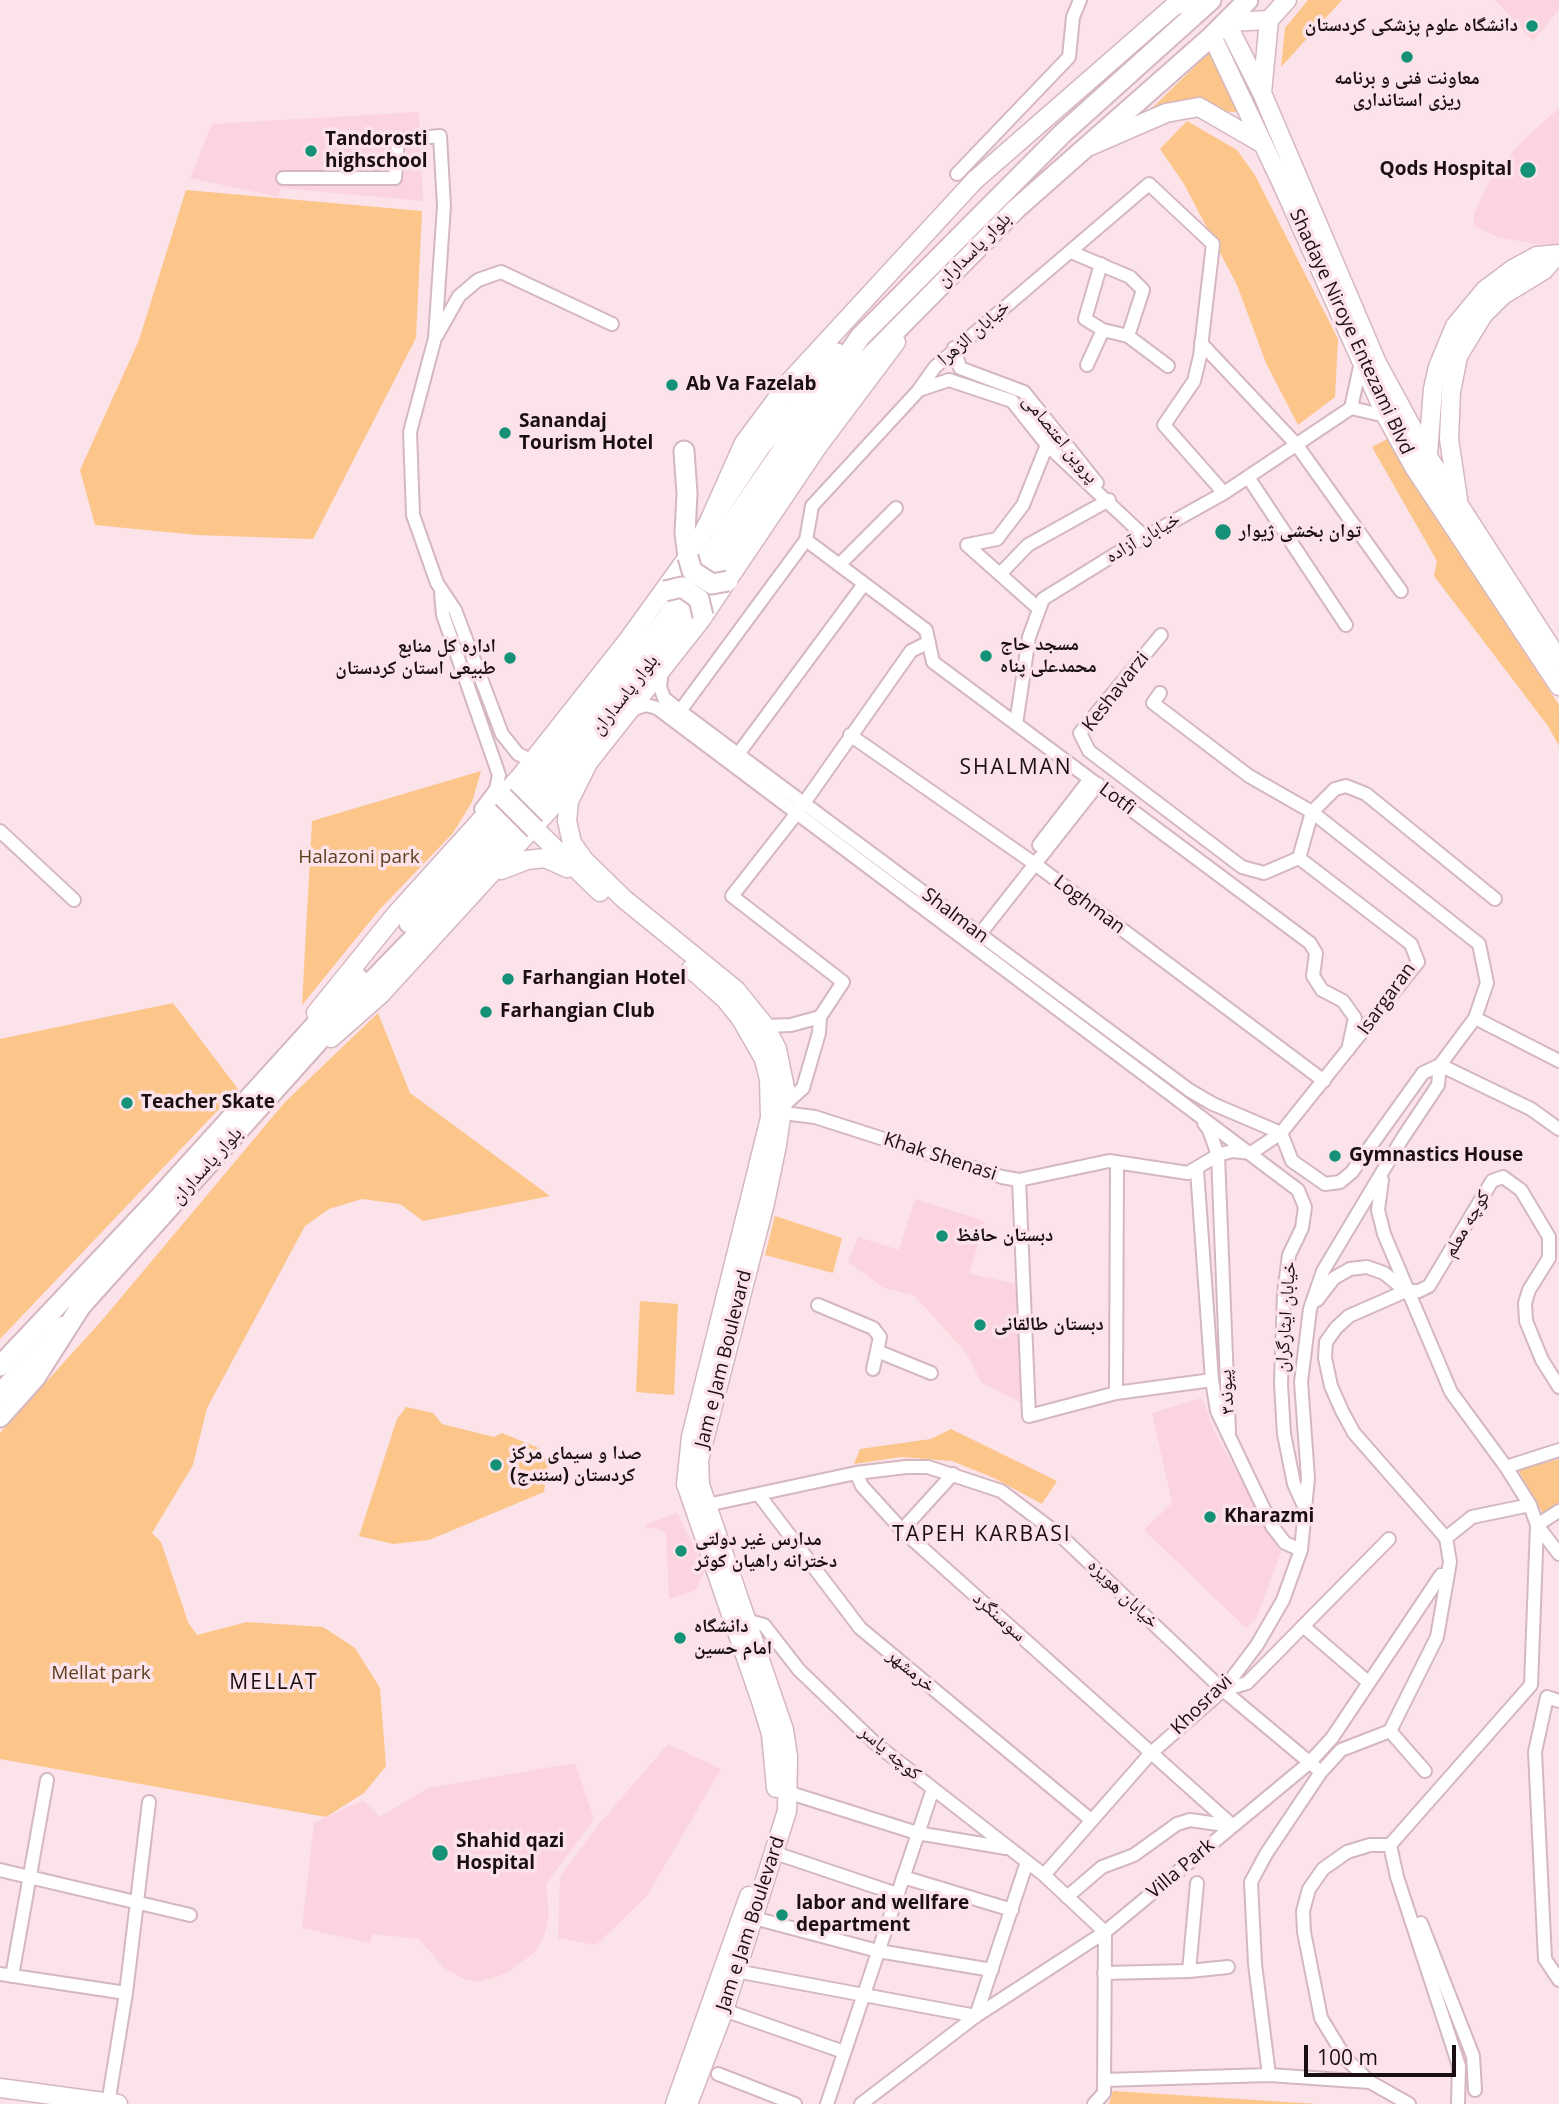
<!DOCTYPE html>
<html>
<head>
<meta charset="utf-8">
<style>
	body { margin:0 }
	#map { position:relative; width:1559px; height:2104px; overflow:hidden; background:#fce2e9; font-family:"Open Sans",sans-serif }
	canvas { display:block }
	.scale { position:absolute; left:1304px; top:2045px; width:152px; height:32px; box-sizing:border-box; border:4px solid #1a0f12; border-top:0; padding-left:9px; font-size:21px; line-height:24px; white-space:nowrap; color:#1a0f12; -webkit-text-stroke:5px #fce2e9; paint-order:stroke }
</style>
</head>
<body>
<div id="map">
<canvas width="1559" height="2104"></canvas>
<div class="scale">100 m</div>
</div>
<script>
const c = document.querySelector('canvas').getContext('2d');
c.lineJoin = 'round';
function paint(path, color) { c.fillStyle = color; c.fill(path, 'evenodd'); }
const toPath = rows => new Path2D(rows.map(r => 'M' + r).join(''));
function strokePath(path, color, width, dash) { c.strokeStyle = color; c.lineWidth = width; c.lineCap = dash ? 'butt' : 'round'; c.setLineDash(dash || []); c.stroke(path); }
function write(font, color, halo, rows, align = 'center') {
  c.font = font + ' "Open Sans","Noto Naskh Arabic",sans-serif'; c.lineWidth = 7; c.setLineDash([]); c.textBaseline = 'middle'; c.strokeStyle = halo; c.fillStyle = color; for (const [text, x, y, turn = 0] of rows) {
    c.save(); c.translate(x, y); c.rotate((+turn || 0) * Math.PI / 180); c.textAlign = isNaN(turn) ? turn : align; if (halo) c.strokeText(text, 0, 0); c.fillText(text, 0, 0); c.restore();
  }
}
paint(toPath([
	[1495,0,1559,0,1559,10,1533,41],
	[1559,108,1559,244,1535,244,1497,237,1474,226,1474,214,1492,176,1522,141],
	[419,112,423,201,281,188,278,197,190,178,212,124],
	[915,1199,985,1221,969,1273,1016,1284,1025,1378,1023,1404,981,1382,967,1354,914,1295,884,1288,848,1262,858,1237,899,1250],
	[1202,1398,1214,1431,1281,1552,1256,1619,1246,1628,1144,1530,1172,1503,1152,1413],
	[677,1512,705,1570,696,1590,669,1599,666,1533,657,1528,644,1529,646,1525],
	[668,1744,721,1769,647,1896,596,1945,558,1938,560,1877,599,1824],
	[575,1763,594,1819,546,1884,549,1914,545,1933,536,1951,507,1973,479,1982,462,1978,444,1968,419,1939,373,1934,370,1943,302,1928,314,1823,363,1800,380,1817,428,1788]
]), '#fcd4df');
paint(toPath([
	[1308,0,1342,0,1281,67,1285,28],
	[1212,50,1239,112,1151,109],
	[1187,121,1237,150,1255,175,1338,339,1335,397,1298,425,1266,363,1237,285,1184,184,1160,149],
	[186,190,422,211,416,338,313,539,197,535,95,525,80,470,139,340],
	[1389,438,1423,499,1559,705,1559,746,1548,726,1434,576,1437,561,1372,447],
	[481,771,472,802,453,833,380,909,302,1005,312,821],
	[173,1003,238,1089,0,1339,0,1039],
	[378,1013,410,1093,550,1196,423,1221,400,1204,362,1199,329,1209,305,1226,207,1408,193,1465,152,1533,161,1542,188,1622,197,1635,247,1622,323,1627,355,1648,380,1688,386,1766,364,1793,326,1817,0,1759,0,1433,104,1318,285,1102],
	[775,1216,842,1238,833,1273,765,1255],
	[640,1301,678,1304,674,1395,636,1392],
	[406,1407,433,1413,442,1424,494,1437,502,1433,541,1449,548,1465,544,1492,429,1540,393,1544,359,1536,397,1419],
	[951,1429,1057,1481,1042,1504,994,1478,952,1461,901,1457,854,1464,860,1449,931,1439],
	[1559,1459,1559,1510,1546,1519,1518,1470],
	[1113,2091,1318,2104,1109,2104]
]), '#fcc68a');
const street = toPath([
	[957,174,1069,57,1073,17,1080,0],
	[283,178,395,178,398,140,440,136,444,206,435,338,410,432,413,515,437,583,455,610,502,734,518,754,533,761],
	[1071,252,1130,277,1143,290,1128,336],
	[1101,264,1085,319,1103,330,1128,336,1168,366],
	[437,335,459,296,478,280,501,272,612,324],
	[1201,343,1296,444,1401,591],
	[954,348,960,368,1024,392,1097,483],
	[1087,365,1103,330],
	[919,390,949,380,1012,401,1047,445,1145,537],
	[1351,408,1361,362],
	[1351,408,1386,416],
	[1248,477,1346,625],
	[806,540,926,630,933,662,1310,943,1316,953,1313,976,1322,990,1343,1001,1355,1018,1348,1050],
	[967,545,997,539,1023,505,1047,445],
	[967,545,1039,609],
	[839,565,896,508],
	[1000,574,1028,545,1109,500],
	[441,593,443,615,499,775,496,789,481,809],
	[1161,635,1080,733,1089,751,1242,867,1264,873,1299,858],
	[662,670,660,687,664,698,680,711,1189,1090,1213,1104,1281,1133,1292,1161,1325,1184,1340,1182,1352,1172,1423,1073,1440,1065,1475,1018,1487,983,1479,944,1312,812,1249,776,1153,703,1160,693],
	[631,710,646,705,657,708,1298,1190,1305,1207,1302,1228,1289,1255,1284,1294,1281,1384,1284,1434,1294,1484,1303,1504],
	[680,711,806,540,812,506,918,391,935,367,1149,184,1213,244,1200,356,1194,381,1164,425,1224,493],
	[1016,724,1029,637,1043,599,1122,550,1224,493,1351,408],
	[850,735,1035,864,1324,1081],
	[733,761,864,584],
	[0,831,74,900],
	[1039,845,1090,779],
	[1299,858,1312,812,1335,789,1346,786,1366,794,1495,899],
	[976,939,1098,784],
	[1475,1018,1559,1061],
	[765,1026,791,1025,820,1017],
	[1440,1065,1531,1109,1559,1129],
	[783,1106,803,1088,819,1033,820,1017,843,982,732,896,797,813,911,651,929,642],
	[783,1113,815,1117,1002,1177,1019,1180,1109,1161,1188,1173,1218,1155,1232,1151,1251,1153],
	[1204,1123,1209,1130,1218,1155,1229,1433],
	[1251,1153,1281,1133,1418,962,1411,944,1299,858],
	[1197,1170,1212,1380,1217,1411,1272,1526,1285,1543,1301,1550],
	[1019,1180,1029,1416,1116,1393,1212,1380],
	[1382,1180,1378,1210,1384,1234,1451,1392,1506,1467,1530,1505,1537,1525,1559,1554],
	[1406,1291,1349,1316,1336,1328,1326,1342,1325,1358,1331,1386,1342,1411,1354,1433,1446,1538,1472,1517,1530,1505],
	[1317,1300,1334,1278,1350,1269,1367,1267,1384,1273,1406,1291,1419,1291,1429,1286,1492,1181,1503,1177,1521,1190,1549,1237,1549,1258,1529,1290,1525,1303,1526,1321,1542,1360,1559,1387],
	[818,1305,873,1328,880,1337,873,1369],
	[877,1351,931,1373],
	[1116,1393,1117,1162],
	[1506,1467,1559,1450],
	[856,1473,862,1486,902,1530,1233,1826],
	[759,1495,860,1628,1091,1820],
	[707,1505,856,1473,906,1467,928,1467,1001,1491,1062,1537,1223,1690,1321,1772,1341,1750,1390,1731,1437,1637,1450,1562,1446,1538],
	[902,1530,953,1474],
	[749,1621,764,1625,799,1670,877,1745,1044,1875,1105,1932],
	[1303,1626,1368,1682],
	[1223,1690,1247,1683,1389,1539],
	[1559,1701,1547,1697,1535,1752,1545,1959,1559,1980],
	[1390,1731,1425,1771],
	[787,1792,917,1833,1006,1848],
	[1390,1845,1531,1685,1537,1525,1559,1511],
	[1390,1845,1370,1845,1347,1852,1323,1869,1309,1889,1303,1911,1304,1932,1321,2018,1346,2059,1370,2082,1409,2104],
	[1390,1845,1397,1877,1459,2066,1458,2104],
	[775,1853,897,1894],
	[0,1870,190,1915],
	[1044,1875,1150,1754,1223,1690,1257,1645,1283,1600,1301,1550,1308,1478,1301,1382,1310,1309,1323,1271,1402,1139,1438,1085,1440,1065],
	[903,1877,1012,1910],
	[1067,1897,1102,1867,1134,1855,1177,1824,1190,1820,1232,1826],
	[754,1918,878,1951,992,1970],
	[1413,1926,1421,1923,1473,2056,1475,2090],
	[736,1971,976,2016,1027,1862],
	[1189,1971,1197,1883],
	[1104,1973,1189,1971,1228,1967],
	[0,1974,126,1993],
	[12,1976,47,1780],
	[724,2010,844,2052],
	[718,2074,795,2104],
	[1269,2075,1255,1964,1251,1882,1266,1854,1321,1772],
	[1104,2080,1269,2075,1370,2082],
	[108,2104,126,1993,149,1802],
	[827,2104,933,1789],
	[861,2104,976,2016,1105,1932,1309,1763,1332,1738,1441,1575],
	[1094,2104,1104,2093,1105,1932]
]);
const secondary = toPath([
	[1287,0,1269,20,1226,22,1262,93,1377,363,1428,457,1559,660],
	[1212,36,1283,186,1386,416,1414,467,1559,686],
	[1262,93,1269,20],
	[1090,146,1166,113,1199,107,1263,144],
	[1428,453,1433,389,1438,367,1455,326,1485,290,1513,269,1537,256,1559,254],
	[1458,499,1449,439,1451,392,1458,356,1483,315,1503,295,1544,270,1557,255],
	[587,765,569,801,567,821,572,843,584,860,624,899,736,990,765,1026,777,1049,785,1088,777,1145,765,1203,699,1460,700,1485,784,1730,788,1757,787,1811,724,2010,688,2104],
	[535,829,600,892],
	[501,870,527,860,545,858,567,868],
	[691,969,725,999,741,1019,764,1059,769,1079,770,1118,691,1437,686,1484,761,1701,771,1734,776,1788],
	[316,1013,396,914,519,778,628,640,688,557,706,528,744,443,790,381,975,180,1181,0],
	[331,1038,381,994,561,797,700,621,818,446,896,342],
	[0,1393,62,1326],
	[0,2088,118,2104],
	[675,2104,749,1896]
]);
const primary = toPath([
	[1176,5,1191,0],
	[684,451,687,494,685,533,688,557],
	[706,528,760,447,837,353],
	[409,923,543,776,667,618,860,337,1063,133,1211,0],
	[0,1366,156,1201,358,978],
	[0,1417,35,1378,81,1306,375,978,472,878,610,715,679,626,854,373,1016,209,1212,36,1248,0]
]);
strokePath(street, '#d5b7bf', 16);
strokePath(secondary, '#d5b7bf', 21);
strokePath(primary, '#d5b7bf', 23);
strokePath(street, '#fff', 12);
strokePath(secondary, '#fff', 18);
strokePath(primary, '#fff', 19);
const primaryBridge = toPath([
	[688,557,692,571,712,584,728,581],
	[665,591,682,587,699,599,703,616],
	[503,797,535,829]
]);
strokePath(primaryBridge, '#d5b7bf', 23, []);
strokePath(primaryBridge, '#fff', 19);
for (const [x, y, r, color] of [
	[1532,26,7,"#149176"],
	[1407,57,7,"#149176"],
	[311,151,7,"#149176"],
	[1528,170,9,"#149176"],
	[672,385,7,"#149176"],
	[505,433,7,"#149176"],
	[1223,532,9,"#149176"],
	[986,656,7,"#149176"],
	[510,658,7,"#149176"],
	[508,979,7,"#149176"],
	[486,1012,7,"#149176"],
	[127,1103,7,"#149176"],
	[1335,1156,7,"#149176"],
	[942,1236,7,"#149176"],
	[980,1325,7,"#149176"],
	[496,1465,7,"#149176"],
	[1210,1517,7,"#149176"],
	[681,1551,7,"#149176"],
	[680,1638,7,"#149176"],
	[440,1853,9,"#149176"],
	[782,1915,7,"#149176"]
]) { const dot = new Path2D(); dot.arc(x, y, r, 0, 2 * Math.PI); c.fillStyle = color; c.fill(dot); strokePath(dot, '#fce2e9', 2.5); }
write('bold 19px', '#1a0f12', '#fce2e9', [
	["دانشگاه علوم پزشکی کردستان",1518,26,"right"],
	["معاونت فنی و برنامه",1407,79,"center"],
	["ریزی استانداری",1407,101,"center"],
	["Tandorosti",325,140],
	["highschool",325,162],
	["Qods Hospital",1512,170,"right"],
	["Ab Va Fazelab",686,385],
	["Sanandaj",519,422],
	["Tourism Hotel",519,444],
	["توان بخشی ژیوار",1239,532],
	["مسجد حاج",1000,645],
	["محمدعلی پناه",1000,667],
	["اداره کل منابع",496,647,"right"],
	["طبیعی استان کردستان",496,669,"right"],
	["Farhangian Hotel",522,979],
	["Farhangian Club",500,1012],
	["Teacher Skate",141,1103],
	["Gymnastics House",1349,1156],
	["دبستان حافظ",956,1236],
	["دبستان طالقانی",994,1325],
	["صدا و سیمای مرکز",510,1454],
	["کردستان (سنندج)",510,1476],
	["Kharazmi",1224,1517],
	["مدارس غیر دولتی",695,1540],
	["دخترانه راهیان کوثر",695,1562],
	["دانشگاه",694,1627],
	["امام حسین",694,1649],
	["Shahid qazi",456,1842],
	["Hospital",456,1864],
	["labor and wellfare",796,1904],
	["department",796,1926]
], 'left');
write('19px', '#1a0f12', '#fce2e9', [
	["بلوار پاسداران",974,250,-45],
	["Shadaye Niroye Entezami Blvd",1351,332,65],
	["خیابان الزهرا",974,333,-41],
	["پروین اعتصامی",1060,439,51],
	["خیابان آزاده",1143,538,-30],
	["Keshavarzi",1116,692,-52],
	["بلوار پاسداران",625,695,-52],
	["Lotfi",1117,799,37],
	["Loghman",1089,905,37],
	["Shalman",955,916,37],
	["Isargaran",1387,999,-54],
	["Khak Shenasi",940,1157,18],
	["بلوار پاسداران",207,1166,-48],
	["کوچه معلم",1467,1224,-60],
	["خیابان ایثارگران",1286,1317,-86],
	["Jam e Jam Boulevard",724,1359,-76],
	["پیوند۳",1227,1392,-94],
	["خیابان هویزه",1123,1594,44],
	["سوسنگرد",999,1617,42],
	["خرمشهر",911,1671,40],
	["Khosravi",1202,1705,-44],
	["کوچه یاسر",890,1753,40],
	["Villa Park",1181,1869,-40],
	["Jam e Jam Boulevard",751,1924,-72]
]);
write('19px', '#5d401f', '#fce2e9', [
	["Halazoni park",359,858],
	["Mellat park",101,1674]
]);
c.letterSpacing = '2px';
write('21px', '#1a0f12', '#fce2e9', [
	["SHALMAN",1016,768],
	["TAPEH KARBASI",982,1535],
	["MELLAT",274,1683]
]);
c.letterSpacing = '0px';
</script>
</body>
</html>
